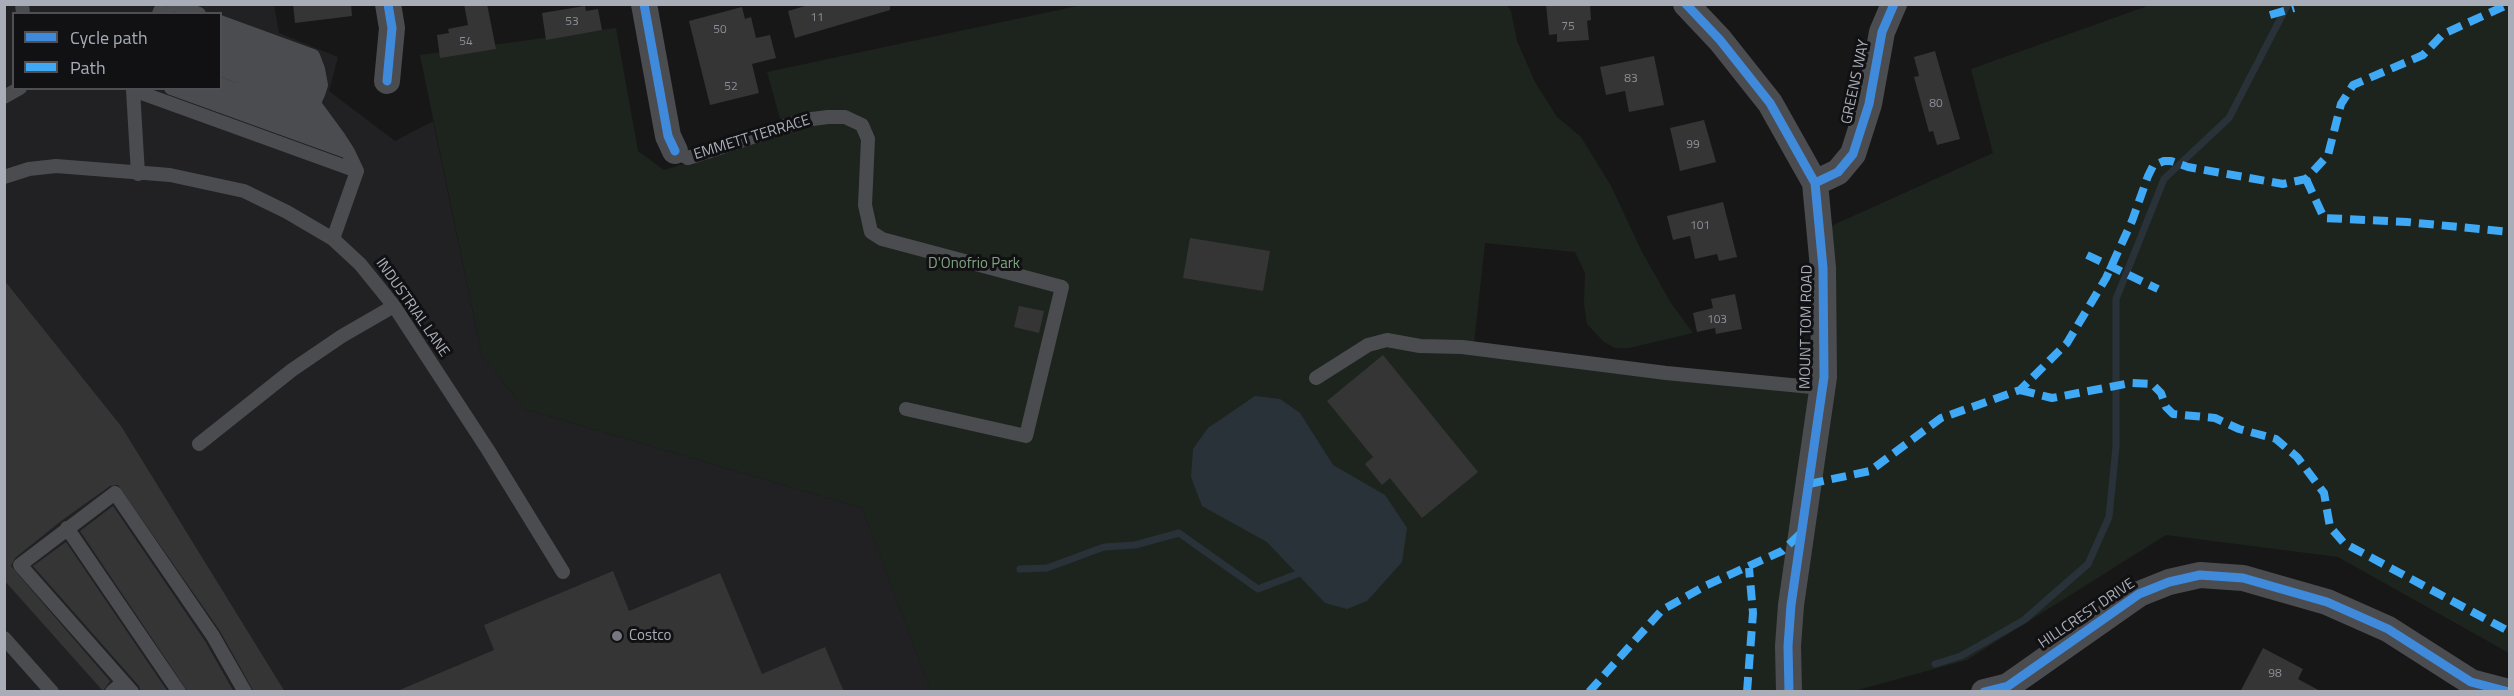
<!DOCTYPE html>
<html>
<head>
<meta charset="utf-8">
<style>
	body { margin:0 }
	#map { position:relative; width:2514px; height:696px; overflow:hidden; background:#171717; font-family:"Titillium Web",sans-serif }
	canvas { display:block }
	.frame { position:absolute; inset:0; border:6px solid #a8adb8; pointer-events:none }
	.legend { position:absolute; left:12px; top:12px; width:210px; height:78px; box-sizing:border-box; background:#111113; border:2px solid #4d4f55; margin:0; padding:8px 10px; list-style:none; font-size:18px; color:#a8adb8 }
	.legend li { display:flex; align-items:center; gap:12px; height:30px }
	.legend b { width:30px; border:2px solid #4d4f55 }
</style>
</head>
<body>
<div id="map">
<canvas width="2514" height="696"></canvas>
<div class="frame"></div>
<ul class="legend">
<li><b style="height:8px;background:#408adc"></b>Cycle path</li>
<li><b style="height:8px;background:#3fa9f5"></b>Path</li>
</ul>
</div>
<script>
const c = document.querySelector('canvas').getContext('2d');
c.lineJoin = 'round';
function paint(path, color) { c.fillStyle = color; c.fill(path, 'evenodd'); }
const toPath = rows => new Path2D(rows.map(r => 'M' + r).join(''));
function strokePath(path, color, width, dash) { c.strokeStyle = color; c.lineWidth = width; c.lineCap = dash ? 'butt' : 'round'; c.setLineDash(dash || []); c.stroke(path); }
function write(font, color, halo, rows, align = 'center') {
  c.font = font + ' "Titillium Web",sans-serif'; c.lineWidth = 6; c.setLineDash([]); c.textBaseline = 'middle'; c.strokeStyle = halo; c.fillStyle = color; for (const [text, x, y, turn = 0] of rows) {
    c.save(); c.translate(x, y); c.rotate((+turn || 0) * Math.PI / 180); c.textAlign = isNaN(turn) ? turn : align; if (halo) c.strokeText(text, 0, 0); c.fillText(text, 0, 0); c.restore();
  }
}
paint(toPath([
	[4,5,274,5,279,33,338,57,329,91,395,141,433,121,482,356,525,409,862,508,931,691,5,691],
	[14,14,220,14,220,88,14,88]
]), '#212123');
paint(toPath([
	[1082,5,1507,5,1511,11,1517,41,1535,82,1557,117,1581,137,1611,186,1642,252,1671,303,1693,333,1629,348,1615,348,1604,342,1587,324,1584,304,1585,273,1575,252,1485,243,1474,344,1833,385,1831,226,1993,153,1971,69,2150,5,2509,5,2509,653,2338,557,2166,535,1967,660,1854,691,931,691,862,508,525,409,482,356,420,55,616,28,638,151,664,170,784,133,767,72]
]), '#1d241e');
paint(toPath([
	[1255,396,1280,399,1300,413,1333,465,1385,495,1407,528,1402,562,1367,601,1347,609,1325,603,1267,542,1202,506,1191,477,1193,449,1208,428]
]), '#2a3239');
strokePath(toPath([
	[1020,569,1047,568,1104,547,1135,545,1179,533,1258,589,1305,571],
	[1935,664,1961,656,2024,620,2088,564,2109,517,2116,447,2116,299,2164,179,2229,118,2288,4]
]), '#2a3239', 7);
paint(toPath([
	[293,4,351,4,352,16,295,23],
	[464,4,487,4,496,49,440,58,437,35,449,33,448,29,468,25],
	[812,4,890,4,890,10,795,38,788,11],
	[1546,4,1590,4,1591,20,1587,21,1589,40,1557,42,1557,34,1549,35],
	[585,6,586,11,598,9,602,30,546,40,542,13],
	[742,7,745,19,751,17,756,38,770,35,776,58,752,64,759,93,710,105,689,21],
	[1935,51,1960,139,1937,145,1933,131,1929,132,1914,77,1919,76,1914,57],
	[1654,56,1664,105,1629,112,1625,91,1606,95,1600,67],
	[1704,120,1716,162,1680,171,1670,128],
	[1723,202,1737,257,1719,261,1717,254,1695,259,1690,236,1673,240,1667,216],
	[1190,238,1270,251,1263,291,1183,278],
	[4,280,121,426,285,692,254,692,220,631,118,485,110,486,61,521,15,558,11,566,110,681,103,691,4,580],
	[1735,294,1742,329,1716,334,1715,328,1697,332,1693,313,1713,308,1711,299],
	[1019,306,1044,311,1039,333,1014,327],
	[1383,355,1478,472,1422,518,1390,478,1382,485,1365,464,1373,457,1327,401],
	[113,506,205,641,234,692,188,692,80,531],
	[66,542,168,692,141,692,139,686,33,566],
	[613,571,629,611,720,573,762,674,825,647,844,692,395,692,494,650,484,625],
	[2263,648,2303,669,2298,679,2322,692,2240,692]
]), '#353536');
strokePath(toPath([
	[22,4,23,14],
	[174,4,199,14],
	[159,14,160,11,167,14],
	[220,22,313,56,318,69],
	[220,33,318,69,321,85],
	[220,46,321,85,318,94],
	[220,57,318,94,314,103],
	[220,69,314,104,328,123],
	[220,84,328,123,339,138],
	[171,88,348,152,357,171,333,239],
	[202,88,339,138,348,152],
	[4,97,20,88],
	[675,151,688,158,804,120,828,117,845,117,862,125,868,139,865,205,871,232,882,239,1062,287,1026,436,906,409],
	[138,174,133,90,357,171],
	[4,177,29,169,56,166,170,175,244,191,287,212,333,239,360,264,394,306,488,450,563,572],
	[1316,378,1368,345,1387,340,1420,346,1462,347,1666,373,1822,388],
	[199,444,292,370,342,336,394,306],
	[67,528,179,692],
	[4,638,52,692],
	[112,692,123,682],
	[132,692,20,565,115,493,213,636,245,692]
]), '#4b4c50', 14);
strokePath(toPath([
	[644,4,668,136,675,151],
	[1686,4,1720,40,1770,103,1815,183,1823,268,1824,377,1791,605,1788,646,1789,692],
	[387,81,392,28,388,4],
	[1815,183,1838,172,1853,154,1869,104,1882,32,1894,4],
	[1984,692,2008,686,2139,594,2169,582,2200,575,2243,578,2327,602,2388,629,2471,682,2509,692]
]), '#4b4c50', 26);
strokePath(toPath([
	[2270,15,2294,8],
	[2306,179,2324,218,2407,222,2510,232],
	[2087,255,2158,289],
	[2020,390,2052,398,2131,383,2152,384,2161,393,2166,407,2173,414,2215,418,2239,429,2276,439,2297,457,2324,493,2330,527,2344,543,2510,632],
	[1809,484,1870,471,1941,418,2020,390,2067,343,2106,278,2132,221,2148,176,2153,166,2164,161,2171,161,2188,167,2283,184,2306,179,2328,155,2341,104,2353,85,2423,55,2443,34,2509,4],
	[1589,692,1662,610,1705,586,1782,551,1801,533],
	[1747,692,1753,613,1749,568]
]), '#3fa9f5', 8, [15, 8]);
strokePath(toPath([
	[644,4,668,136,675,151],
	[1686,4,1720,40,1770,103,1815,183,1823,268,1824,377,1791,605,1788,646,1789,692],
	[387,81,392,28,388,4],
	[1815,183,1838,172,1853,154,1869,104,1882,32,1894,4],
	[1984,692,2008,686,2139,594,2169,582,2200,575,2243,578,2327,602,2388,629,2471,682,2509,692]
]), '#408adc', 9);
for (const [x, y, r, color] of [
	[617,636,6,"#757880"]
]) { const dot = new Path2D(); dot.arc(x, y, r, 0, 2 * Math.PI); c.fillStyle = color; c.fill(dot); strokePath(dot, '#111113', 2); }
write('12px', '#8b8f98', null, [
	["11",817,18],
	["53",572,22],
	["75",1568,27],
	["50",720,30],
	["54",466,42],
	["83",1631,79],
	["52",731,87],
	["80",1936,104],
	["99",1693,145],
	["101",1700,226],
	["103",1717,320],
	["98",2275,674]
]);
write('15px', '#a8adb8', '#111113', [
	["GREENS WAY",1856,82,-78],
	["EMMETT TERRACE",752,138,-17],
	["INDUSTRIAL LANE",412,308,55],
	["MOUNT TOM ROAD",1807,327,-89],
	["HILLCREST DRIVE",2087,614,-34]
]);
write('15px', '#7fa381', '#111113', [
	["D'Onofrio Park",974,264]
]);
write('15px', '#a8adb8', '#111113', [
	["Costco",629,636]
], 'left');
</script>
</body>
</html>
